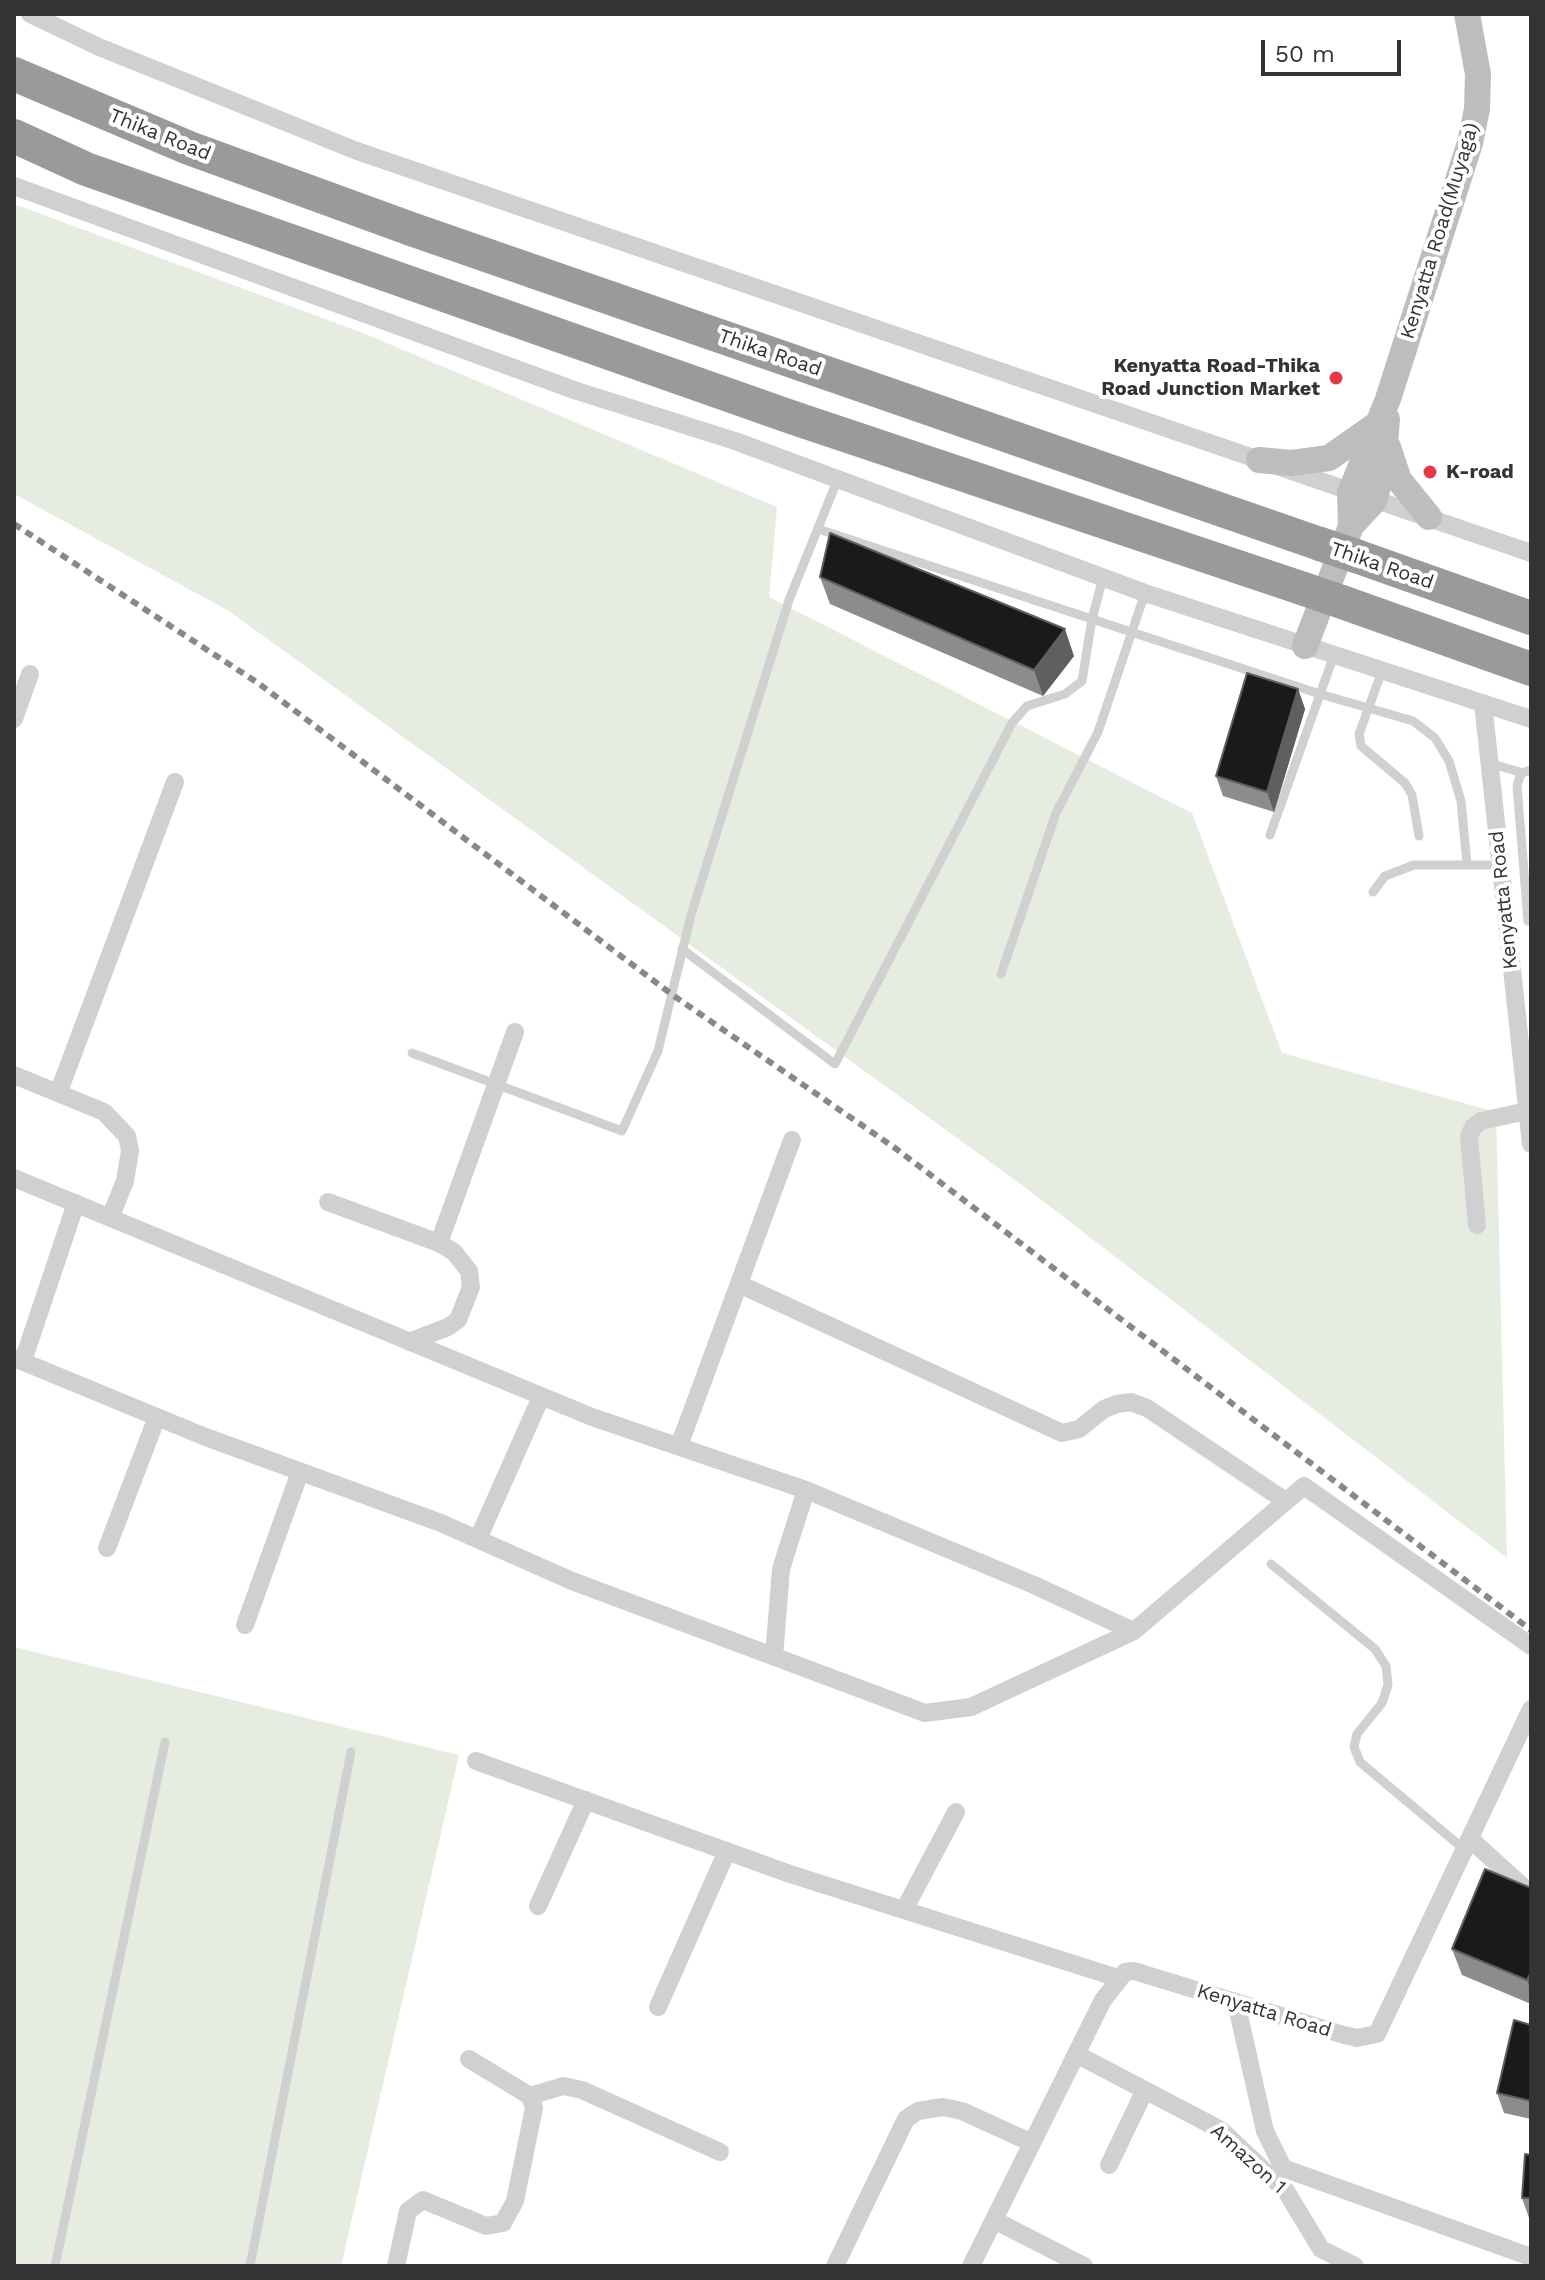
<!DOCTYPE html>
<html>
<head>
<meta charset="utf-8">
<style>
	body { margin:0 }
	#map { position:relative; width:1545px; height:2280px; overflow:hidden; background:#fff; font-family:"Work Sans",sans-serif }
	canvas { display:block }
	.frame { position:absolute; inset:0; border:16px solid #333; pointer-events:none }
	.scale { position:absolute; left:1261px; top:40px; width:140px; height:36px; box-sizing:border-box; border:4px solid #333; border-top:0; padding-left:10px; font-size:24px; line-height:28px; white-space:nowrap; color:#333; -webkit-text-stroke:6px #fff; paint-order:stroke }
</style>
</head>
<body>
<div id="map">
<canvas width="1545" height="2280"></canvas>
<div class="frame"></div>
<div class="scale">50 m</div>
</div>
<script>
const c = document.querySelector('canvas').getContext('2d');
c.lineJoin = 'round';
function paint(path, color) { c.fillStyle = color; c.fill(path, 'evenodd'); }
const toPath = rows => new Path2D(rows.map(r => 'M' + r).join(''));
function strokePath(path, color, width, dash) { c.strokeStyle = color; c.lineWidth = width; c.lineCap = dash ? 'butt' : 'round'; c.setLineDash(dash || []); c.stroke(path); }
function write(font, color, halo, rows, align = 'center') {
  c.font = font + ' "Work Sans",sans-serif'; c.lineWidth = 8; c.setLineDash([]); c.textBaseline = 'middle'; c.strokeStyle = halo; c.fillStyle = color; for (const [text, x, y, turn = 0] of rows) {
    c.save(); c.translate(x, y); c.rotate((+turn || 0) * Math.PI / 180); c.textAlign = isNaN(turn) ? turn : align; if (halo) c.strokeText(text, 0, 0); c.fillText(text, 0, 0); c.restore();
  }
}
paint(toPath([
	[14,204,363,333,777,507,769,597,1192,813,1282,1053,1496,1112,1507,1558,1022,1185,229,611,14,494],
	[14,1647,459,1755,341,2266,14,2266]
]), '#e6ecdf');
strokePath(toPath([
	[818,529,1320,694,1413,721,1435,738,1449,761,1461,801,1467,864],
	[1382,671,1359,734,1361,746,1405,783,1412,795,1419,836],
	[1489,763,1523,773],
	[1270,835,1334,655],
	[1373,892,1385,876,1414,865,1500,865],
	[1528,921,1517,786,1521,773,1531,770],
	[682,949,835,1064,1012,723,1027,706,1065,694,1082,681,1092,619,1103,578],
	[1001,974,1056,813,1098,732,1145,593],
	[412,1053,622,1131,658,1051,691,915,789,600,837,481],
	[1271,1564,1375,1649,1386,1666,1388,1685,1382,1703,1357,1734,1354,1747,1360,1762,1465,1850],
	[55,2266,165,1742],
	[250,2266,351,1752]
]), '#d0d0d0', 9);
strokePath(toPath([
	[30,14,99,47,357,151,1531,553],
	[14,186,577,391,735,441,1145,593,1531,719],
	[1483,703,1531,1144],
	[14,719,30,674],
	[14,1075,104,1112,127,1136,130,1151,125,1181,110,1218],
	[59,1091,175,782],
	[14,1178,592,1417,806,1490,1034,1585,1133,1631],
	[328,1202,439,1243,454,1252,469,1271,471,1287,458,1320,448,1327,409,1342],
	[1477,1225,1469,1137,1473,1127,1481,1121,1527,1111],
	[439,1243,515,1032],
	[739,1284,1062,1433,1079,1429,1104,1409,1117,1404,1131,1402,1147,1408,1284,1500],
	[14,1358,203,1436,441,1523,572,1581,925,1713,971,1707,1134,1631,1304,1486,1531,1646],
	[23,1361,76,1203],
	[679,1446,792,1140],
	[478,1539,541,1397],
	[107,1548,157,1417],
	[245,1625,300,1472],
	[774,1657,781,1569,806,1490],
	[476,1761,790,1874,1118,1978],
	[1470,1839,1531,1894],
	[538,1906,586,1800],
	[904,1910,956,1812],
	[1236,2002,1265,2131,1283,2168,1531,2257],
	[658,2007,727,1851],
	[1076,2054,1221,2130,1286,2191,1321,2249,1355,2266],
	[530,2096,563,2086,582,2090,720,2152],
	[1109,2165,1145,2090],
	[994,2220,1084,2266],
	[396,2266,408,2211,423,2200,486,2226,503,2223,515,2201,534,2108,530,2096,469,2059],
	[835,2266,906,2119,918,2111,943,2107,962,2111,1032,2143],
	[971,2266,1103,2000,1125,1972,1134,1971,1344,2035,1357,2038,1377,2034,1531,1709]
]), '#d0d0d0', 18);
strokePath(toPath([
	[1388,447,1399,480,1429,517],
	[1259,460,1292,463,1329,458,1376,425],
	[1351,526,1350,493,1388,399,1470,143,1477,109,1478,74,1467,14],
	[1305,646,1351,526,1374,501,1383,468,1387,419]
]), '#bdbdbd', 26);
strokePath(toPath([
	[14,74,189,148,411,229,1320,544],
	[14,136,86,169,791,417,1304,589],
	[1356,556,1531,618],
	[1342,602,1531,669]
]), '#9a9a9a', 34);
strokePath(toPath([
	[14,524,258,683,674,996,895,1148,1531,1630]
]), '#888', 6, [8, 6]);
strokePath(toPath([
	[1320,544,1356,556],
	[1304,589,1342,602]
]), '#9a9a9a', 34);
paint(toPath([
	[820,577,1074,656,1043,696,830,604],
	[1298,689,1305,709,1274,812,1223,796,1216,776],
	[1531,1888,1531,2004,1462,1975,1452,1949],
	[1531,2025,1531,2119,1504,2113,1497,2093],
	[1531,2155,1531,2218,1529,2218,1522,2198]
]), '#8c8c8c');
paint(toPath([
	[1065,629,1074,656,1043,696,1034,670],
	[1298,689,1305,709,1274,812,1267,792],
	[1531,1972,1531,1991,1527,1980]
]), '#5f5f5f');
const building = toPath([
	[830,533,1065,629,1034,670,820,577,830,533],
	[1247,673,1298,689,1267,792,1216,776,1247,673],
	[1485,1869,1531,1888,1531,1972,1527,1980,1452,1949,1485,1869],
	[1514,2020,1531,2025,1531,2101,1497,2093,1514,2020],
	[1525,2154,1531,2155,1531,2198,1522,2198,1525,2154]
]);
paint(building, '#1a1a1a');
strokePath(building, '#5f5f5f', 2);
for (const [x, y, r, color] of [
	[1336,378,8,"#e63946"],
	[1430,472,8,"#e63946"]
]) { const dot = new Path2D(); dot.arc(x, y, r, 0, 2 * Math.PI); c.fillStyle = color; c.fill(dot); strokePath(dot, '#fff', 3); }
write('20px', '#333', '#fff', [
	["Thika Road",160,135,22],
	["Kenyatta Road(Muyaga)",1440,231,-73],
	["Thika Road",770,353,19],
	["Thika Road",1382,566,19],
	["Kenyatta Road",1504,900,-96],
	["Kenyatta Road",1264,2011,17],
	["Amazon 1",1248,2159,42]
]);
write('bold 20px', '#333', '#fff', [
	["Kenyatta Road-Thika",1320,366],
	["Road Junction Market",1320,389],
	["K-road",1446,472,"left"]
], 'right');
</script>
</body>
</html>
